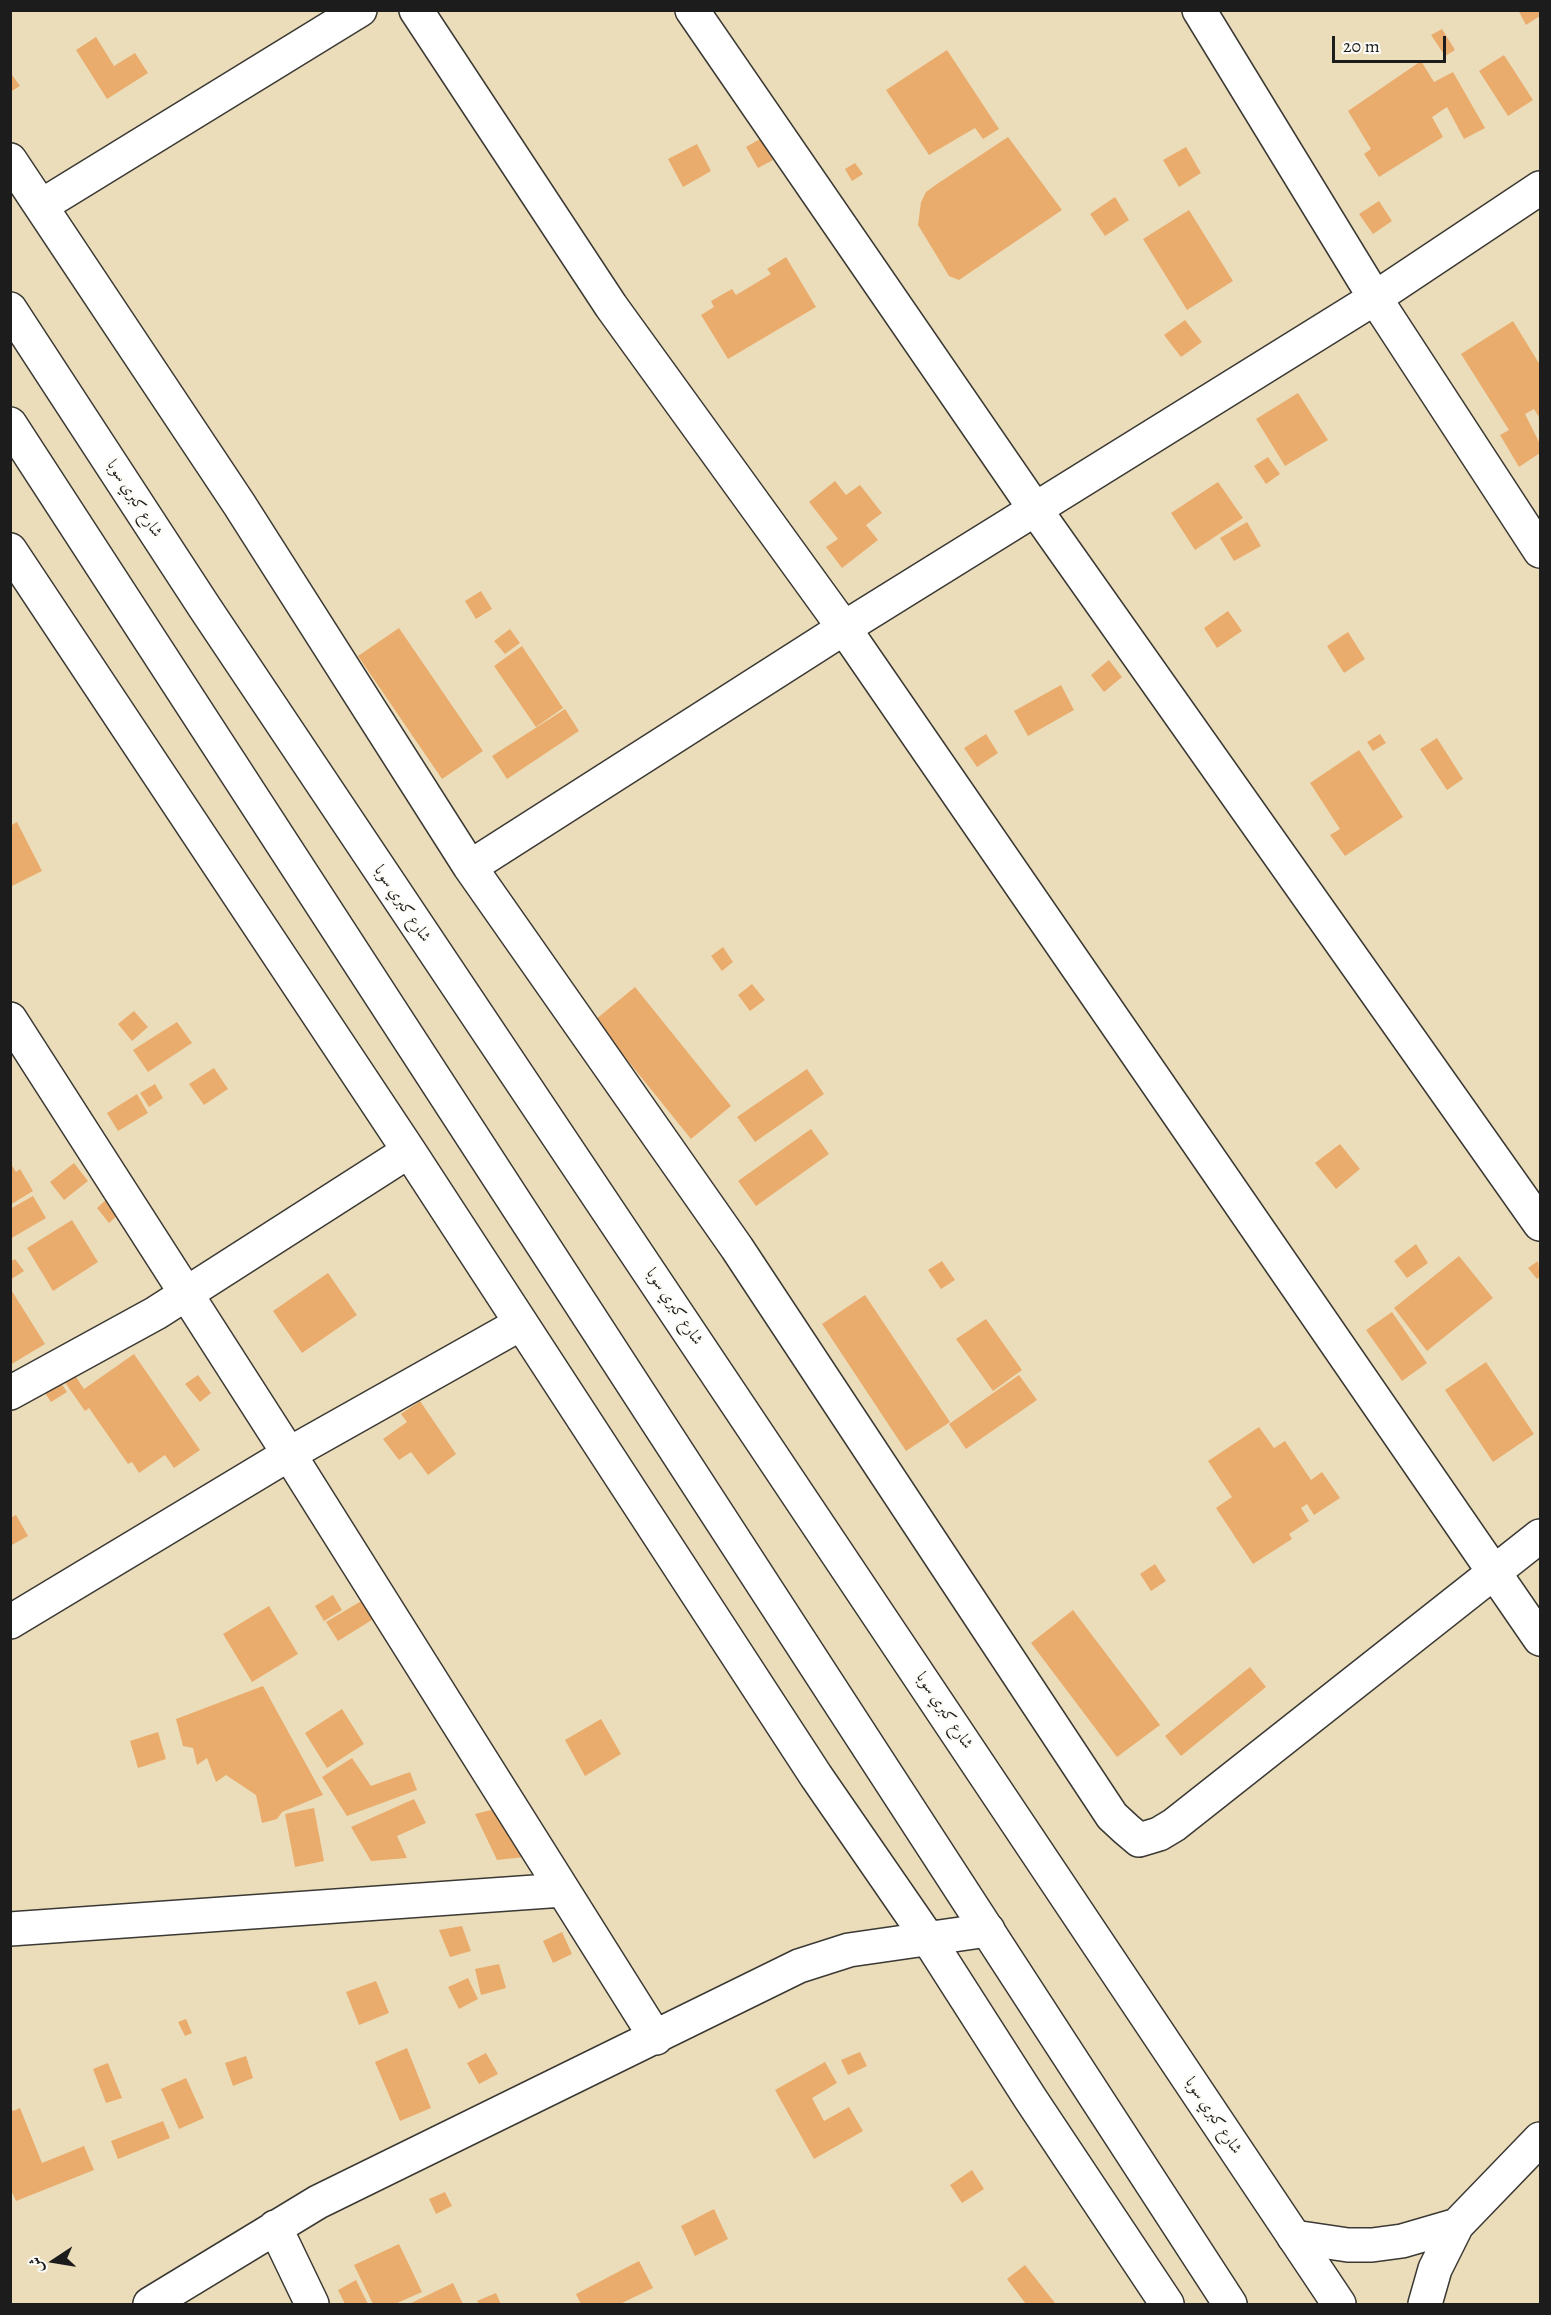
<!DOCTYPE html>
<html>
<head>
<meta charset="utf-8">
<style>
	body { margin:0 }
	#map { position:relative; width:1551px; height:2315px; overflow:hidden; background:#ecddba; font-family:Alegreya,Amiri,serif }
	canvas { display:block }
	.frame { position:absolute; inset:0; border:12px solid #1c1c1c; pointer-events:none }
	.north { position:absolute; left:24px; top:2231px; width:60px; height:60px; -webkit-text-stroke:4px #fdfcf7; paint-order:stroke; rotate:258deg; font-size:16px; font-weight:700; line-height:24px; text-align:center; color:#1c1c1c }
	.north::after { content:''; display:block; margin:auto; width:21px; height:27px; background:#1c1c1c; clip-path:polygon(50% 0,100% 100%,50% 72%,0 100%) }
	.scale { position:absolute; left:1332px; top:36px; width:114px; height:27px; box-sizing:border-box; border:3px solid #1c1c1c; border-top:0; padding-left:8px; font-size:18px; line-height:21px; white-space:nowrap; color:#1c1c1c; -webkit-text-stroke:4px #fdfcf7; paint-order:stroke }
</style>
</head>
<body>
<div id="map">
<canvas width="1551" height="2315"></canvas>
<div class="frame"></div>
<div class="north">ش</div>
<div class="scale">20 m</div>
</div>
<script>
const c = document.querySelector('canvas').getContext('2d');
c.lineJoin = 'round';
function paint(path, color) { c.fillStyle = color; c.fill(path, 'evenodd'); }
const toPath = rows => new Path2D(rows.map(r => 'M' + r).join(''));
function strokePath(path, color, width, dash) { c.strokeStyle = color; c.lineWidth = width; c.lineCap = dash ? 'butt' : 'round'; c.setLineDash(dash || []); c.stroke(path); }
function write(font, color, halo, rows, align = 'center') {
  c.font = font + ' Alegreya,Amiri,serif'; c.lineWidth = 4.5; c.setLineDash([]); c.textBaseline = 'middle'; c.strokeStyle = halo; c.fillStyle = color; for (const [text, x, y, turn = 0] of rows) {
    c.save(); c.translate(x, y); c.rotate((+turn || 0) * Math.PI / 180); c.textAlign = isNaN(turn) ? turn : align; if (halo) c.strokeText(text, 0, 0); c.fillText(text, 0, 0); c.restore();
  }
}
paint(toPath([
	[1518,10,1540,10,1540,16,1526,25],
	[1442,29,1455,50,1445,56,1431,35],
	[96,37,114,66,135,53,148,73,107,99,76,50],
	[947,50,999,129,983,139,975,128,929,155,886,90],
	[1504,55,1533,100,1508,116,1479,71],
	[1421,61,1434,82,1453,72,1485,128,1464,139,1447,107,1432,117,1443,137,1379,177,1364,154,1371,149,1348,111],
	[10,72,20,86,10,92],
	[1008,137,1062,210,959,280,949,276,918,225,921,202,926,192,937,184],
	[760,139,773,160,758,168,746,147],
	[697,144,711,171,683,187,668,159],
	[1186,147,1201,173,1179,187,1163,160],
	[855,163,863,174,852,181,845,169],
	[1115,197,1129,220,1105,236,1090,214],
	[1379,201,1392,221,1373,234,1359,214],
	[1189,210,1233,281,1187,310,1143,239],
	[786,257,816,307,728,359,701,315,714,307,711,301,732,289,736,295,771,274,767,269],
	[1185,320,1202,342,1181,357,1164,335],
	[1513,321,1540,365,1540,419,1534,409,1525,414,1540,444,1540,453,1519,467,1500,435,1509,430,1461,354],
	[1298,393,1328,440,1285,466,1256,419],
	[1268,457,1280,474,1266,484,1254,466],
	[835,481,846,495,860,485,882,513,866,525,878,540,842,568,826,547,838,539,809,502],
	[1218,482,1243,518,1195,550,1171,513],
	[1247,522,1261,546,1234,561,1220,538],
	[481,591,492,609,476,619,465,601],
	[1228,611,1242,631,1217,648,1204,628],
	[399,628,483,751,442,779,358,656],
	[510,629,520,643,505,654,494,641],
	[1348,632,1365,659,1344,673,1327,646],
	[522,646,563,708,536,727,494,666],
	[1109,660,1122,677,1104,692,1091,675],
	[1061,685,1074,710,1028,736,1014,711],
	[565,709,579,731,507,779,492,756],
	[986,734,998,753,977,767,964,748],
	[1380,734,1386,743,1373,751,1367,742],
	[1437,738,1463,779,1447,790,1420,749],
	[1359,750,1403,817,1345,856,1330,835,1340,829,1310,783],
	[17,822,42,871,10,887,10,826],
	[723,947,733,962,722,971,711,956],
	[752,984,765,1000,750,1011,738,995],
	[635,987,731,1106,691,1139,595,1020],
	[134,1011,148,1027,132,1041,118,1024],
	[177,1022,192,1043,148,1072,133,1050],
	[214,1068,228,1089,204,1105,189,1084],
	[807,1069,824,1094,755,1142,737,1117],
	[155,1084,163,1098,149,1107,140,1093],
	[137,1094,148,1113,118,1131,107,1113],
	[811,1129,829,1154,756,1206,738,1181],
	[1340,1144,1360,1169,1336,1189,1315,1163],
	[10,1162,16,1172,20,1169,33,1191,10,1205],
	[74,1163,88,1181,64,1200,50,1182],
	[33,1196,46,1218,10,1239,10,1209],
	[109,1197,121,1212,109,1223,97,1208],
	[72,1220,98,1262,53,1291,27,1248],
	[1416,1244,1428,1263,1407,1278,1394,1261],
	[1459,1256,1493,1298,1427,1351,1394,1308],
	[15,1259,24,1271,10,1280,10,1262],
	[942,1261,955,1280,941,1289,928,1270],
	[1538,1261,1540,1276,1537,1279,1528,1268],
	[328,1273,357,1315,302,1353,273,1311],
	[10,1288,45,1344,10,1365],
	[865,1295,950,1422,906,1451,822,1324],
	[1392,1312,1427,1363,1402,1381,1366,1330],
	[986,1319,1022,1370,993,1391,956,1339],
	[134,1354,200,1450,174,1468,165,1455,139,1473,132,1462,128,1464,89,1408,85,1411,64,1381,74,1374,84,1389],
	[1486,1362,1534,1434,1493,1462,1445,1390],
	[198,1375,211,1393,200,1402,185,1384],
	[1019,1375,1037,1400,966,1449,949,1424],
	[57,1377,67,1392,51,1402,41,1387],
	[420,1401,456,1454,428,1475,411,1452,399,1460,383,1439,407,1422,401,1414],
	[1259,1427,1274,1448,1285,1441,1311,1480,1322,1472,1340,1498,1314,1515,1307,1504,1301,1508,1309,1521,1289,1534,1292,1539,1253,1564,1216,1508,1232,1497,1208,1461],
	[16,1515,28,1536,10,1546,10,1518],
	[1155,1564,1166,1581,1151,1591,1140,1574],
	[333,1595,342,1610,324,1621,315,1606],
	[363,1600,375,1618,338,1641,326,1622],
	[269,1606,298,1654,252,1682,223,1634],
	[1073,1610,1160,1725,1117,1757,1031,1643],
	[1250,1667,1266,1687,1181,1756,1165,1736],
	[263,1686,323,1795,282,1812,277,1819,262,1823,256,1795,226,1775,216,1782,207,1758,197,1765,193,1748,183,1746,176,1719],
	[342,1709,364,1744,327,1768,305,1733],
	[601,1719,621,1754,585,1776,565,1740],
	[158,1732,166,1759,138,1768,130,1741],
	[352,1758,371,1786,410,1772,417,1790,347,1816,322,1777],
	[414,1799,426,1823,397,1836,407,1858,371,1861,351,1827],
	[314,1808,324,1861,295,1867,285,1814],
	[499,1808,525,1857,497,1860,475,1814],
	[462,1926,471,1951,450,1957,439,1930],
	[562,1932,572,1954,553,1963,543,1941],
	[499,1964,506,1988,481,1995,475,1969],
	[468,1978,478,1999,459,2009,448,1987],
	[376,1981,389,2013,359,2025,346,1992],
	[186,2019,192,2033,185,2036,178,2022],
	[407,2048,431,2108,400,2121,375,2062],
	[860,2052,867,2066,848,2075,841,2060],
	[486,2053,498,2074,479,2084,467,2063],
	[246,2056,253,2078,233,2086,225,2063],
	[825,2062,837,2083,812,2098,824,2121,849,2107,863,2131,814,2159,775,2090],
	[108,2063,122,2098,106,2103,93,2069],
	[186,2078,204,2118,179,2129,161,2089],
	[10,2106,13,2111,20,2108,42,2163,84,2146,94,2170,16,2201,10,2188],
	[163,2121,170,2138,118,2159,111,2141],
	[972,2170,984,2189,962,2203,950,2185],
	[445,2192,452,2206,436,2214,429,2199],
	[714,2209,728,2239,695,2256,681,2226],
	[399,2244,422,2292,395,2304,373,2304,354,2265],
	[639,2261,653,2288,620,2304,581,2304,576,2294],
	[1025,2265,1055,2303,1053,2304,1026,2304,1007,2279],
	[356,2280,368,2304,345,2304,338,2290],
	[453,2283,463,2304,409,2304],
	[496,2293,501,2304,479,2304,477,2301]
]), '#e9ac6d');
const minor = toPath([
	[416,10,611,306,844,628,1540,1639],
	[692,10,1035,509,1540,1224],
	[1199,10,1375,298,1540,551],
	[10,160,239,504,470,867,737,1248,1112,1816,1126,1829,1139,1840,1159,1834,1174,1825,1540,1536],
	[41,206,360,10],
	[10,550,409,1151,816,1776,927,1937,1030,2098,1167,2304],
	[470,867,844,628,1375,298,1540,188],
	[10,1019,289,1454,656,2038],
	[10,1393,156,1313,409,1151],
	[10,1622,289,1454,520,1324],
	[10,1929,563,1890],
	[275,2227,312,2304],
	[1294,2237,1348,2245,1372,2245,1402,2241,1457,2225],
	[150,2304,318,2202,799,1966,849,1950,988,1930],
	[1425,2304,1435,2269,1457,2225,1540,2139]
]);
const highway = toPath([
	[10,309,205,608,1339,2304],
	[10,424,1230,2304]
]);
strokePath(minor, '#3b3934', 36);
strokePath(highway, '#3b3934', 36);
strokePath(minor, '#fff', 33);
strokePath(highway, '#fff', 33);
write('16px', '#1c1c1c', '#fdfcf7', [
	["شارع كبري سوبا",134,499,57],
	["شارع كبري سوبا",402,904,56],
	["شارع كبري سوبا",674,1307,56],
	["شارع كبري سوبا",944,1711,56],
	["شارع كبري سوبا",1213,2116,56]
]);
</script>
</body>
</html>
